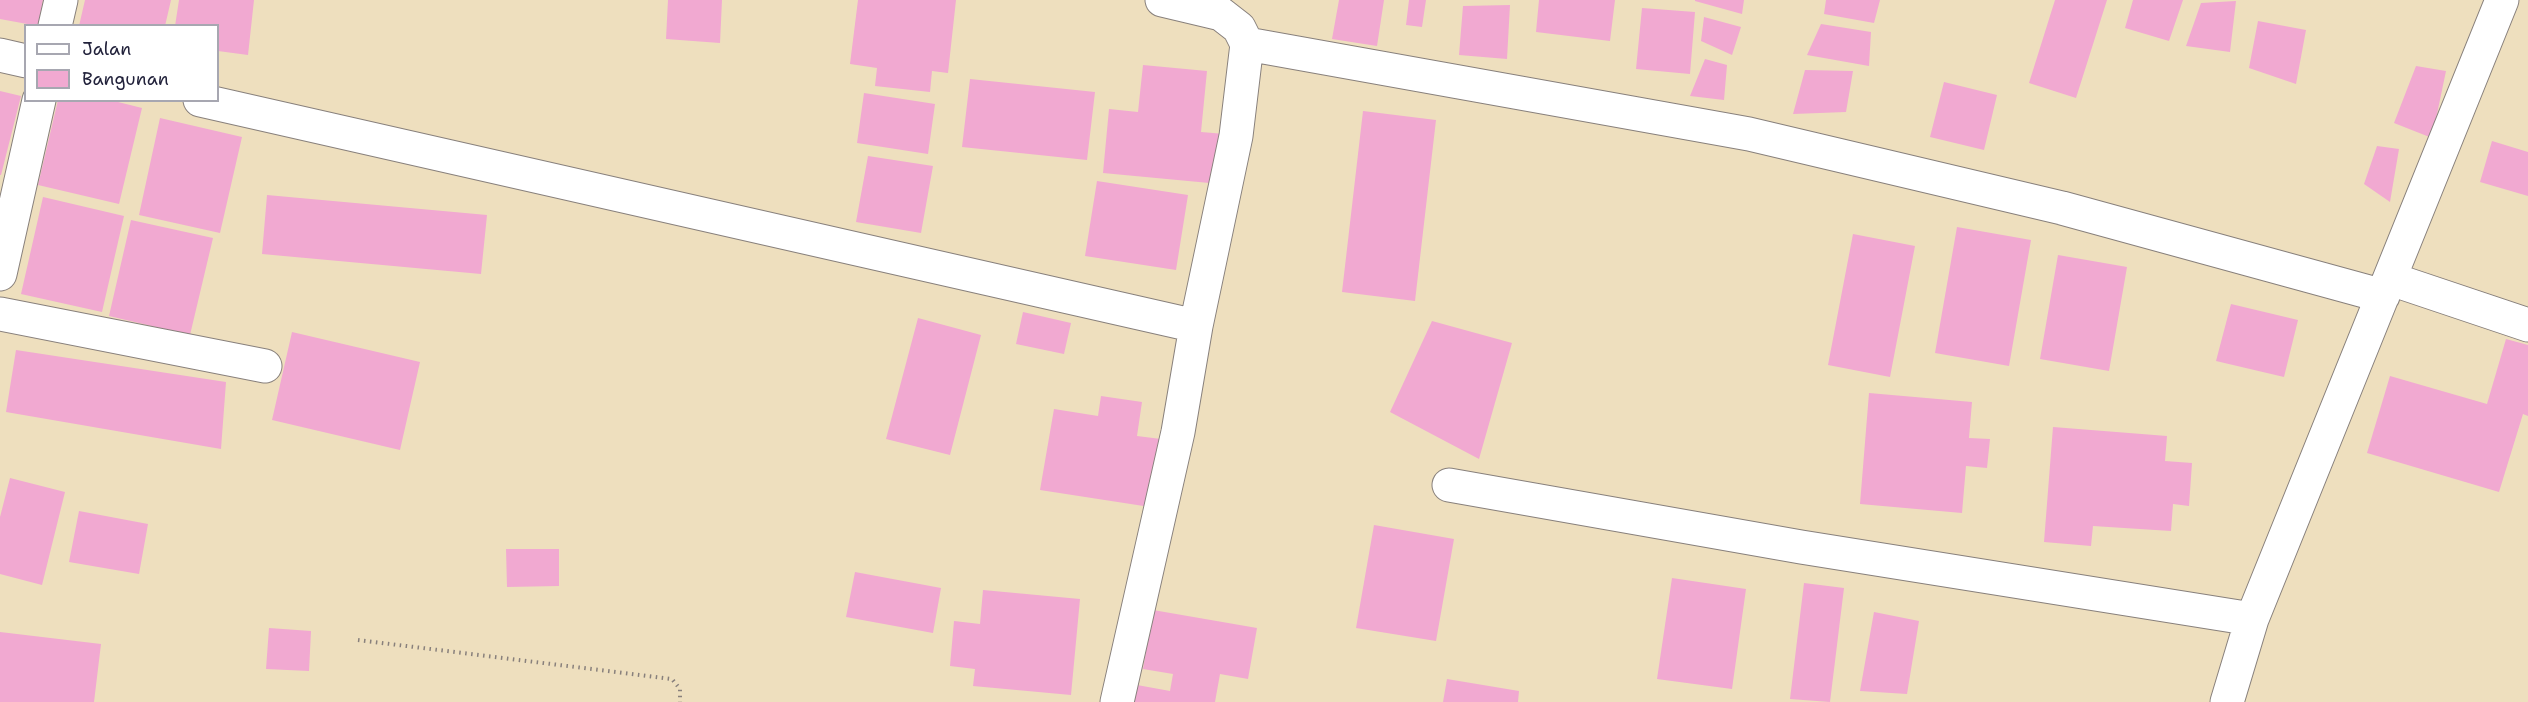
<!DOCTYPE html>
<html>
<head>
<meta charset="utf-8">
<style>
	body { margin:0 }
	#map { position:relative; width:2528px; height:702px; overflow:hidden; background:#eedfbe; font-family:"Shantell Sans",sans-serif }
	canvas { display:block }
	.legend { position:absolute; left:24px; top:24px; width:195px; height:78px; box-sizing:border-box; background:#fff; border:2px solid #a7a7b1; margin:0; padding:8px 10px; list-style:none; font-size:18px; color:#22223b }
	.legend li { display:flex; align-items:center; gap:12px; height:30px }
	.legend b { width:30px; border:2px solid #a7a7b1 }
</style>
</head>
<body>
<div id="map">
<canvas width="2528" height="702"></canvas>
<ul class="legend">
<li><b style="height:8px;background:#fff"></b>Jalan</li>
<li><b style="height:16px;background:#f1a9d1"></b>Bangunan</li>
</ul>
</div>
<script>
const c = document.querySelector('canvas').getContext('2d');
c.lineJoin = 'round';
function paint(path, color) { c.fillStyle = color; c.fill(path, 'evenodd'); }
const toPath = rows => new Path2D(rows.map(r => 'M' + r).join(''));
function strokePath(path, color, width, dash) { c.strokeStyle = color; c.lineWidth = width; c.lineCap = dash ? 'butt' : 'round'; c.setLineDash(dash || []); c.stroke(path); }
paint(toPath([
	[0,0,43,0,38,26,0,19],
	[85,0,171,0,165,26,79,26],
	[179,0,254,0,248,55,218,51,218,26,175,26],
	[668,0,722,0,720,43,666,39],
	[858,0,956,0,948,73,932,71,930,92,875,86,877,68,850,64],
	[1339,0,1384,0,1377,46,1332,39],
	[1409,0,1426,0,1422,27,1406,25],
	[1539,0,1615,0,1610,41,1536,32],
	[1695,0,1744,0,1742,14,1695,1],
	[1826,0,1880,0,1874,23,1824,14],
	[2055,0,2107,0,2076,98,2029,83],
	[2133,0,2183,0,2169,41,2125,28],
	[2236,1,2230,52,2186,46,2201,3],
	[1510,5,1507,59,1459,55,1463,6],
	[1642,8,1695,12,1690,74,1636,69],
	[1704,17,1741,27,1732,55,1701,41],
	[2258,21,2306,30,2296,84,2249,68],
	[1821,24,1871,32,1869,66,1807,55],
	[1705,59,1727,65,1724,100,1690,96],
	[1143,65,1207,71,1201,132,1225,134,1220,184,1103,173,1109,109,1138,112],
	[2416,66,2446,71,2432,138,2394,123],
	[1805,70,1853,71,1846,112,1793,114],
	[970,79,1095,92,1087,160,962,147],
	[1944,82,1997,95,1984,150,1930,137],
	[0,91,21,96,1,175,0,175],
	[864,93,935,104,928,154,857,143],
	[58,100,110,100,142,108,119,204,38,185],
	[1363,111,1436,120,1415,301,1342,292],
	[160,118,242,137,220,233,139,215],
	[2492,141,2528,152,2528,196,2480,182],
	[2377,146,2399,149,2390,202,2364,184],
	[868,156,933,166,921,233,856,222],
	[1097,181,1188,195,1176,270,1085,256],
	[267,195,487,215,481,274,262,254],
	[43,197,124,216,102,312,21,294],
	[131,220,213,238,190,335,109,316],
	[1957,227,2031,240,2009,366,1935,353],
	[1853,234,1915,246,1890,377,1828,365],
	[2058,255,2127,267,2109,371,2040,359],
	[2231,304,2298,320,2284,377,2216,361],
	[1023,312,1071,323,1064,354,1016,344],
	[918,318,981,335,950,455,886,439],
	[1432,321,1512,343,1479,459,1390,412],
	[292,332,420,362,400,450,272,420],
	[2506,339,2528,345,2528,416,2523,414,2499,492,2367,453,2390,376,2487,404],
	[16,350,226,382,221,449,6,412],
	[1869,393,1972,402,1969,438,1990,439,1987,468,1966,466,1962,513,1860,504],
	[1101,396,1142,402,1137,436,1161,439,1150,507,1040,490,1054,409,1098,416],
	[2053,427,2167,436,2165,461,2192,463,2189,506,2173,504,2171,531,2093,526,2091,546,2044,542],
	[10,478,65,492,42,585,0,574,0,517],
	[79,511,148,524,139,574,69,562],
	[1374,525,1454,539,1436,641,1356,628],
	[506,549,559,549,559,586,507,587],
	[855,572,941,588,933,633,846,617],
	[1672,578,1746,589,1732,689,1657,679],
	[1804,583,1844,588,1830,702,1790,699],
	[983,590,1080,599,1071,695,973,686,975,669,950,666,954,621,980,624],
	[1153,610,1257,628,1248,679,1220,674,1215,702,1133,702,1137,685,1170,691,1173,674,1143,669],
	[1874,612,1919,621,1907,694,1860,691],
	[269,628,311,631,309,671,266,669],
	[0,632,101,644,94,702,0,702],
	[1447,679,1519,691,1518,702,1443,702]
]), '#f1a9d1');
const minor = toPath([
	[55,26,61,0],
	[1247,44,1749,134,2062,208,2383,296],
	[0,55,26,61],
	[200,100,1196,326],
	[0,274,39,100],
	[2391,279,2528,325],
	[0,314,265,366],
	[1449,485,1801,547,2252,619],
	[1117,702,1178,432,1196,326,1236,136,1247,44,1239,28,1221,14,1162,0],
	[2227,702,2252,619,2502,0]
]);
strokePath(minor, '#88807c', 35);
strokePath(toPath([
	[358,640,672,679,680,689,680,702]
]), '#88807c', 4, [1.5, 4.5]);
strokePath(minor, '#fff', 33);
</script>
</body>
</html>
